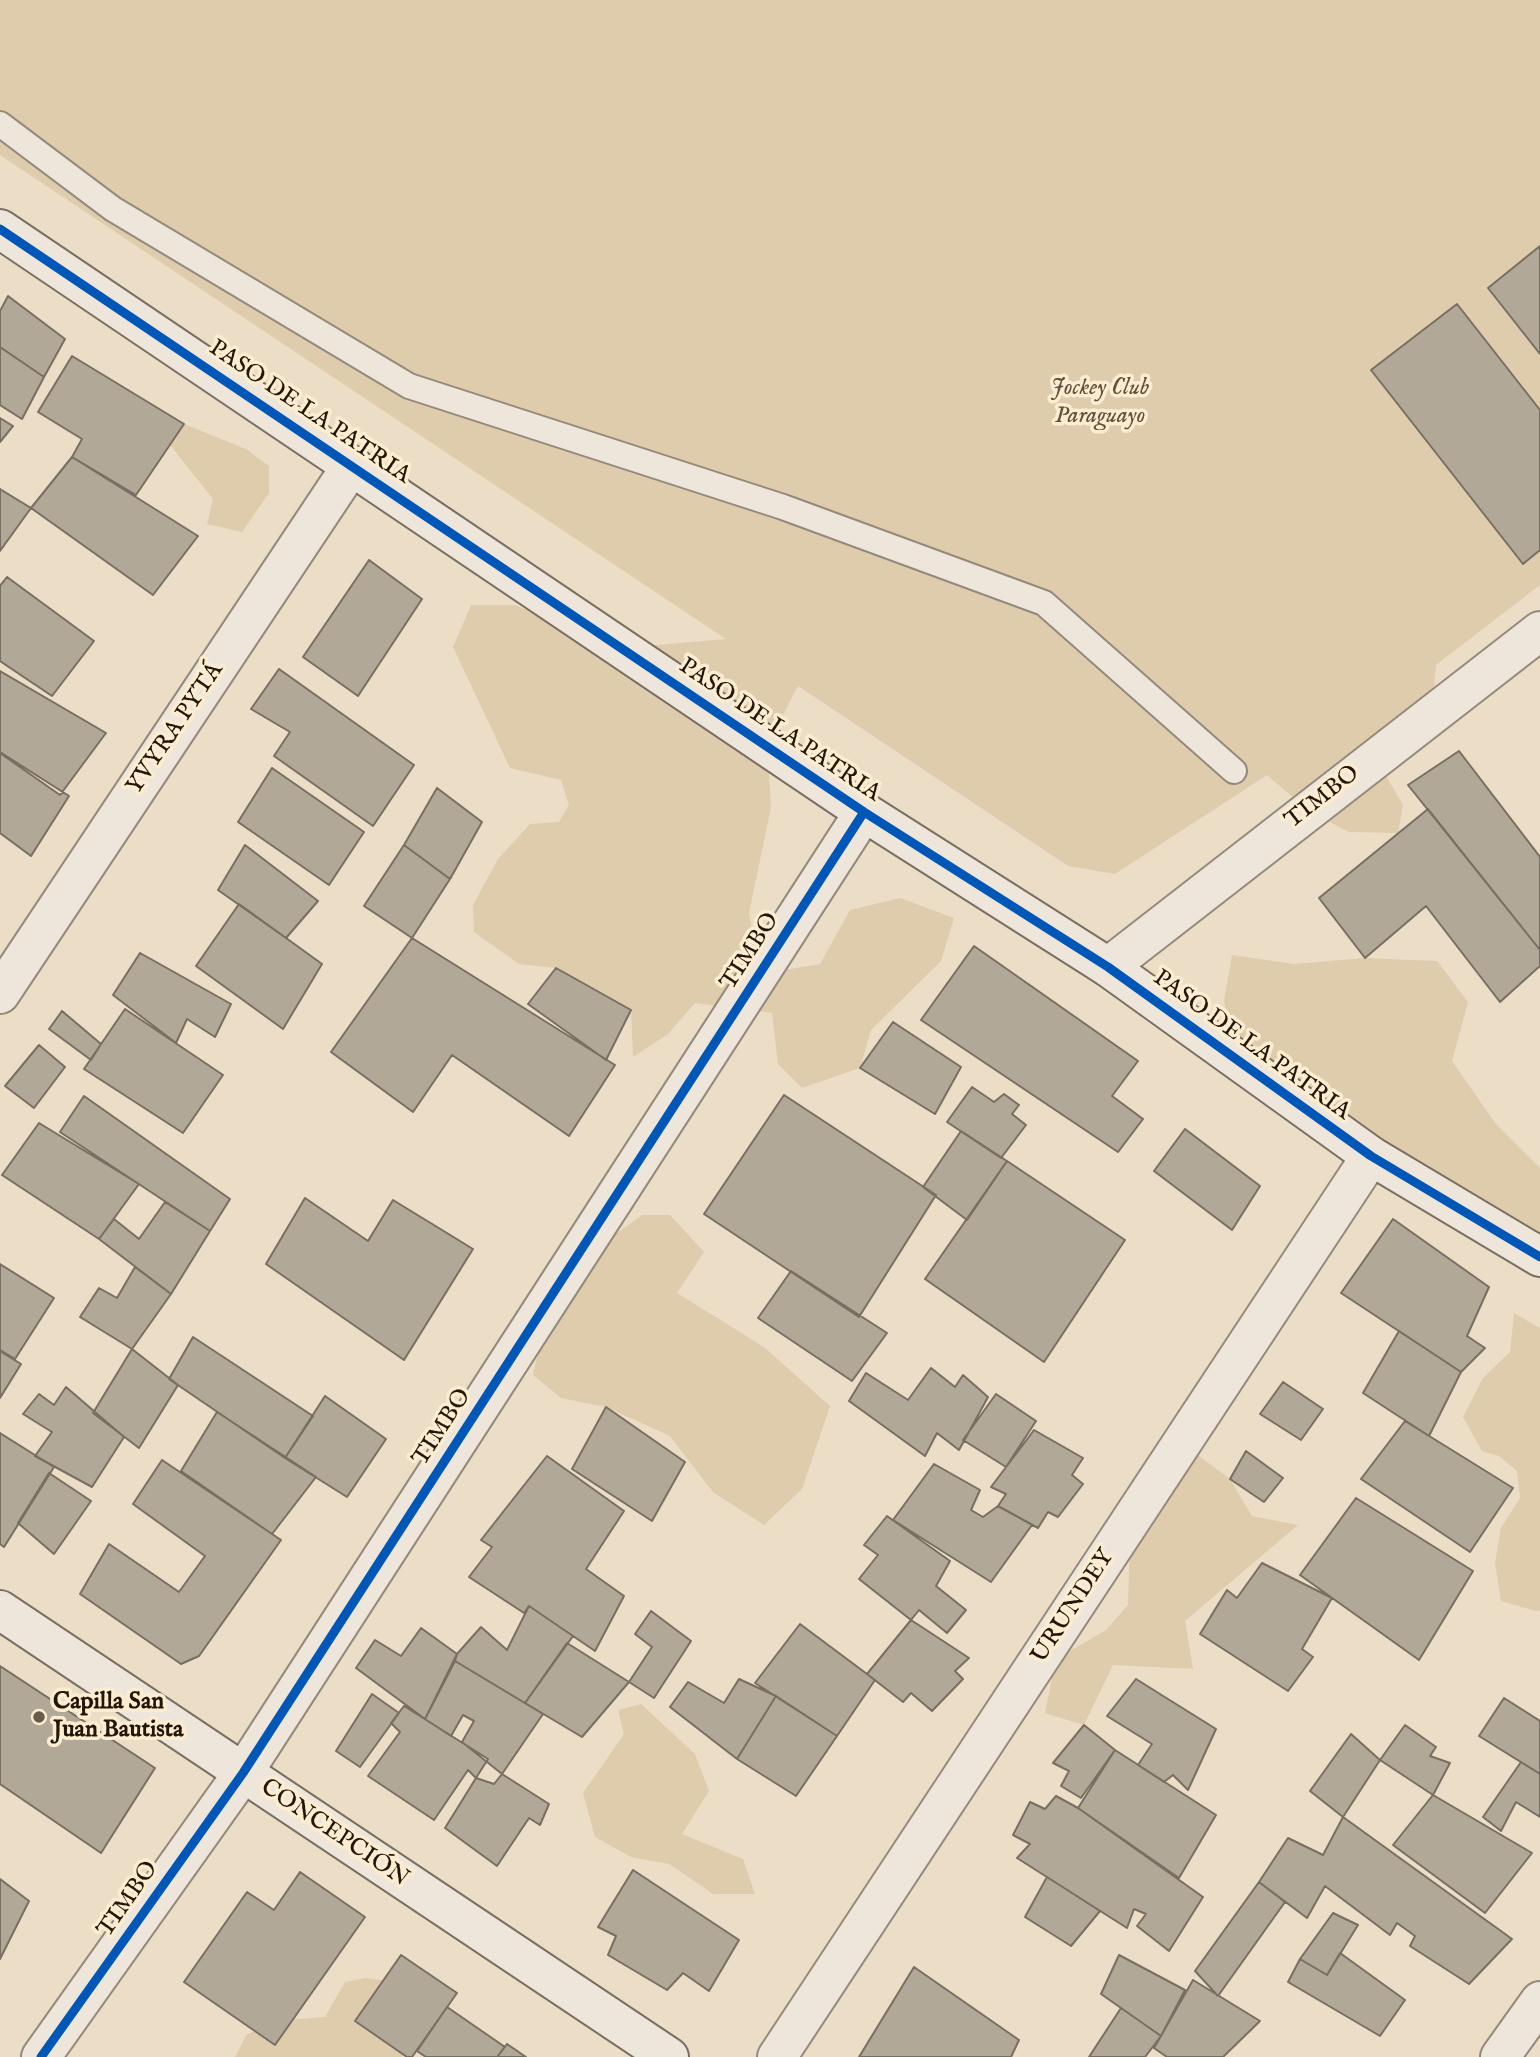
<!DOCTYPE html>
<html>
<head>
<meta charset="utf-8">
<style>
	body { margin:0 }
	canvas { display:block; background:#ebddc6 }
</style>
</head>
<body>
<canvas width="1540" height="2057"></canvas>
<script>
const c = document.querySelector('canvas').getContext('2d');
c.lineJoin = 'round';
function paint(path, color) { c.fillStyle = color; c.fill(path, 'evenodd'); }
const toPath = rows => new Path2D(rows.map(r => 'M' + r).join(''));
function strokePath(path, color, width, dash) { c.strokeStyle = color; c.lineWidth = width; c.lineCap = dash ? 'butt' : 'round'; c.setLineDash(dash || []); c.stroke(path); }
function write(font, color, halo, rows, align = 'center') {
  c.font = font + ' "IM FELL English",serif'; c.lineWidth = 7; c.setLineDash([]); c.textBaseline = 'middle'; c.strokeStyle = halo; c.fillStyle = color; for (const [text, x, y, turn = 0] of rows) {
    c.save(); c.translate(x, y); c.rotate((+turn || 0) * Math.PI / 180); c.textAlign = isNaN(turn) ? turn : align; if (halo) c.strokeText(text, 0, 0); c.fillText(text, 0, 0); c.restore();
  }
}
paint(toPath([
	[0,0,1540,0,1540,585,1436,665,1431,718,1386,776,1403,805,1398,833,1349,832,1309,811,1267,775,1115,874,1068,866,798,686,767,746,771,807,749,913,760,974,820,964,850,910,900,898,954,918,941,961,871,1030,860,1068,802,1088,778,1064,772,1013,695,1003,668,1034,633,1057,631,1010,556,968,519,964,474,932,473,905,498,859,530,824,559,822,569,805,561,780,510,768,453,647,471,605,515,605,546,618,589,651,726,639,0,155],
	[184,424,246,449,269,466,269,493,242,532,207,524,213,499,170,445],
	[1232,955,1294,964,1365,958,1437,961,1468,1002,1452,1061,1496,1124,1540,1168,1540,1237,1481,1198,1387,1154,1230,1041,1224,1000],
	[642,1215,670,1215,704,1252,677,1293,764,1347,830,1406,802,1489,764,1525,713,1492,670,1436,606,1407,561,1398,533,1375,550,1298,591,1252],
	[1514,1313,1540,1328,1540,1610,1536,1611,1501,1601,1495,1563,1501,1528,1520,1498,1517,1471,1499,1456,1482,1451,1463,1417,1483,1378,1510,1352],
	[1195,1453,1230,1479,1252,1516,1298,1525,1185,1621,1193,1669,1113,1665,1084,1725,1045,1713,1056,1659,1106,1630,1128,1605,1130,1533],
	[641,1704,695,1754,709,1791,682,1834,743,1859,755,1894,713,1894,669,1864,631,1857,595,1837,583,1793,624,1734,618,1710],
	[365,1978,388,1981,408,2036,402,2057,235,2057,247,2034,286,2020,325,2017,345,1982]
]), '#dfccad');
const building = toPath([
	[1540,246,1540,354,1488,288,1540,246],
	[8,296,65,339,44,377,0,347,0,311,8,296],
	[1457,304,1540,410,1540,550,1523,564,1371,370,1457,304],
	[0,347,44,377,22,419,0,405,0,347],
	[72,356,184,424,136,495,72,457,82,439,38,412,72,356],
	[0,418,13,426,0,442,0,418],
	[72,457,198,536,153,595,31,508,72,457],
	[0,489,31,508,0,551,0,489],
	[369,560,422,599,358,696,303,657,369,560],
	[7,577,94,641,52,696,0,661,0,586,7,577],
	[279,669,414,765,373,826,274,756,290,732,251,709,279,669],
	[0,671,106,733,60,795,0,753,0,671],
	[1459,751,1540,857,1540,950,1408,785,1459,751],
	[0,752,69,796,31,856,0,833,0,752],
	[272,768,364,832,329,885,238,822,272,768],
	[437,788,482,822,450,879,404,845,437,788],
	[1428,809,1540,950,1540,966,1500,1002,1426,906,1365,958,1319,898,1428,809],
	[245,845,318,901,286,938,218,890,245,845],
	[404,845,450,879,412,938,364,906,404,845],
	[239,904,322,964,283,1029,196,966,239,904],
	[412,938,615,1065,569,1136,452,1055,413,1112,331,1052,412,938],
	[974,946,1138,1061,1112,1096,1143,1119,1118,1152,921,1020,974,946],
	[140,953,231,1004,215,1037,187,1019,176,1043,113,995,140,953],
	[556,968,631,1010,606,1060,528,1004,556,968],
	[125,1009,223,1075,183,1133,84,1069,125,1009],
	[62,1011,101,1044,91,1060,49,1029,62,1011],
	[893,1022,961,1067,935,1114,860,1068,893,1022],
	[39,1045,65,1067,34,1108,5,1086,39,1045],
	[972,1087,994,1102,1004,1094,1019,1105,1012,1114,1026,1125,1001,1158,947,1122,972,1087],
	[784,1095,936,1195,859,1317,704,1214,784,1095],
	[84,1096,230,1199,210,1231,60,1132,84,1096],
	[39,1123,139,1184,99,1239,2,1175,39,1123],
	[1185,1129,1260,1186,1232,1230,1154,1171,1185,1129],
	[961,1131,1007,1161,967,1220,923,1187,961,1131],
	[1007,1161,1125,1240,1044,1362,925,1279,1007,1161],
	[305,1198,368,1241,393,1200,473,1249,404,1360,266,1264,305,1198],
	[165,1202,210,1231,171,1294,99,1239,114,1219,139,1239,165,1202],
	[1393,1219,1489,1287,1467,1336,1485,1348,1461,1372,1341,1293,1393,1219],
	[0,1264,54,1298,15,1359,0,1350,0,1264],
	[135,1267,171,1294,132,1349,80,1317,99,1288,117,1298,135,1267],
	[791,1271,887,1333,852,1381,758,1318,791,1271],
	[1399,1331,1461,1372,1429,1436,1363,1393,1399,1331],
	[193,1337,313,1416,285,1458,169,1379,193,1337],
	[132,1349,178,1385,139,1448,93,1413,132,1349],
	[0,1351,21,1364,0,1398,0,1351],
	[931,1368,955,1387,963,1375,988,1397,959,1450,937,1433,925,1456,849,1401,866,1373,908,1400,931,1368],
	[1283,1382,1323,1409,1301,1440,1260,1414,1283,1382],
	[66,1387,124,1437,92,1487,35,1456,52,1432,23,1414,39,1394,54,1405,66,1387],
	[996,1394,1036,1421,1006,1467,963,1440,996,1394],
	[325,1396,386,1439,347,1497,285,1458,325,1396],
	[606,1407,685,1462,652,1521,572,1469,606,1407],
	[217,1412,316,1477,272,1534,181,1471,217,1412],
	[1405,1421,1513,1488,1470,1552,1361,1479,1405,1421],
	[1034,1430,1083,1458,1072,1475,1083,1484,1058,1517,1048,1512,1038,1528,998,1506,1006,1494,991,1487,1034,1430],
	[0,1433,54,1467,4,1547,0,1544,0,1433],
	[1246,1451,1283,1478,1264,1502,1230,1479,1246,1451],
	[547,1456,624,1511,586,1569,624,1596,595,1651,529,1606,524,1613,469,1577,492,1547,481,1540,547,1456],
	[162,1460,281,1540,199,1656,181,1664,80,1594,109,1544,179,1592,205,1556,133,1504,162,1460],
	[934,1464,980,1490,971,1510,983,1517,998,1506,1032,1525,991,1582,893,1520,934,1464],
	[49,1473,91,1501,54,1554,18,1523,49,1473],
	[1356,1498,1473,1571,1419,1660,1300,1575,1356,1498],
	[887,1516,950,1561,936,1586,966,1610,947,1633,919,1610,911,1620,859,1579,878,1555,864,1545,887,1516],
	[1262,1563,1332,1598,1302,1649,1313,1657,1288,1691,1200,1634,1227,1590,1237,1598,1262,1563],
	[529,1606,573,1636,525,1703,455,1661,457,1654,481,1627,507,1650,529,1606],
	[651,1611,691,1641,654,1698,629,1682,652,1647,635,1634,651,1611],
	[911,1620,969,1658,955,1671,963,1679,932,1711,911,1693,903,1702,867,1674,911,1620],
	[800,1624,875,1680,837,1736,755,1683,800,1624],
	[421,1628,457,1654,425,1719,356,1668,375,1640,401,1656,421,1628],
	[567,1643,629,1682,582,1737,525,1703,567,1643],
	[455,1661,543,1714,502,1774,462,1742,474,1721,463,1715,451,1736,425,1719,455,1661],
	[0,1666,155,1768,101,1853,0,1784,0,1666],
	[739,1679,776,1696,737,1759,670,1707,688,1682,724,1703,739,1679],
	[1136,1679,1216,1729,1188,1790,1173,1775,1164,1782,1138,1765,1152,1744,1107,1716,1136,1679],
	[372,1694,399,1713,360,1767,336,1751,372,1694],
	[776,1696,837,1736,796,1796,737,1759,776,1696],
	[1504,1698,1540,1721,1540,1774,1479,1736,1504,1698],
	[404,1706,488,1759,476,1778,468,1770,434,1820,368,1776,400,1732,391,1723,404,1706],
	[1084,1725,1115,1750,1081,1798,1061,1786,1069,1771,1053,1763,1084,1725],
	[1405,1725,1436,1747,1430,1756,1450,1763,1433,1795,1380,1760,1405,1725],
	[1351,1734,1380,1760,1343,1817,1310,1791,1351,1734],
	[1115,1750,1216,1815,1179,1878,1078,1808,1115,1750],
	[1521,1762,1540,1774,1540,1817,1516,1802,1501,1831,1483,1817,1521,1762],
	[502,1774,549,1804,540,1825,529,1818,497,1866,445,1828,476,1778,494,1784,502,1774],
	[1433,1795,1532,1853,1485,1913,1393,1845,1433,1795],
	[1056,1796,1078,1808,1203,1897,1169,1951,1137,1926,1146,1914,1134,1909,1127,1928,1017,1858,1030,1844,1013,1835,1030,1802,1045,1809,1056,1796],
	[1343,1817,1512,1939,1469,1984,1410,1946,1415,1936,1397,1923,1390,1935,1325,1886,1307,1918,1259,1882,1288,1838,1323,1855,1343,1817],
	[633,1870,739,1940,709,1991,683,1973,667,1990,608,1955,616,1936,598,1927,633,1870],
	[300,1872,365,1917,275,2045,184,1982,247,1892,274,1910,300,1872],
	[1047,1877,1100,1911,1071,1946,1025,1917,1047,1877],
	[0,1879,29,1901,0,1959,0,1879],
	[1259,1882,1285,1902,1218,1996,1195,1971,1259,1882],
	[1333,1913,1358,1925,1327,1975,1300,1959,1333,1913],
	[1340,1953,1405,2000,1380,2036,1288,1982,1300,1959,1327,1975,1340,1953],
	[401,1955,457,1993,412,2057,407,2057,355,2021,401,1955],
	[1119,1955,1185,1990,1161,2036,1101,1994,1119,1955],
	[914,1967,1019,2040,1011,2057,859,2057,914,1967],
	[1193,1980,1260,2021,1223,2057,1167,2057,1154,2048,1193,1980],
	[447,2007,505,2047,497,2057,426,2057,417,2051,447,2007],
	[1121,2008,1161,2036,1145,2057,1089,2057,1121,2008],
	[507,2044,526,2057,497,2057,507,2044]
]);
paint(building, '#b2a898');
strokePath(building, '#786f62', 2);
const lane = toPath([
	[0,124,113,209,409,386,783,507,1044,603,1234,771]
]);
const street = toPath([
	[1108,967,1540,631],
	[0,994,352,465],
	[41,2057,243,1773,864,812],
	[777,2057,1371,1156],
	[1500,2057,1540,2001]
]);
const secondary = toPath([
	[0,229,864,812,1108,967,1371,1156,1540,1257],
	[0,1610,669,2057]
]);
strokePath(lane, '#948a7c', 28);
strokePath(street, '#948a7c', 42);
strokePath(secondary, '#786f62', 42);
strokePath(lane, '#eee6da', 24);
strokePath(street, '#eee6da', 38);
strokePath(secondary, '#eee6da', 38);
strokePath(toPath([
	[0,229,864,812,1108,967,1371,1156,1540,1257],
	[41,2057,243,1773,864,812]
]), '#0057b8', 9);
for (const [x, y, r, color] of [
	[39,1717,7,"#685c4a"]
]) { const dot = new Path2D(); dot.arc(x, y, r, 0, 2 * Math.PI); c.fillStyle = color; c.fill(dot); strokePath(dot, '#fcecd0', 2.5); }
write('italic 24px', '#60513b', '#fcecd0', [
	["Jockey Club",1100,389],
	["Paraguayo",1100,417]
]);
write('24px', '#211608', '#fcecd0', [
	["PASO DE LA PATRIA",309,413,34],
	["YVYRA PYTÁ",176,729,-56],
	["PASO DE LA PATRIA",779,731,34],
	["TIMBO",1323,798,-38],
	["TIMBO",751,952,-57],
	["PASO DE LA PATRIA",1251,1046,36],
	["TIMBO",443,1428,-57],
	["URUNDEY",1074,1607,-57],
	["CONCEPCIÓN",334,1834,34],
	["TIMBO",129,1900,-55]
]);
write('bold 24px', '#211608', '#fcecd0', [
	["Capilla San",53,1703],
	["Juan Bautista",53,1731]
], 'left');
</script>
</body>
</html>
